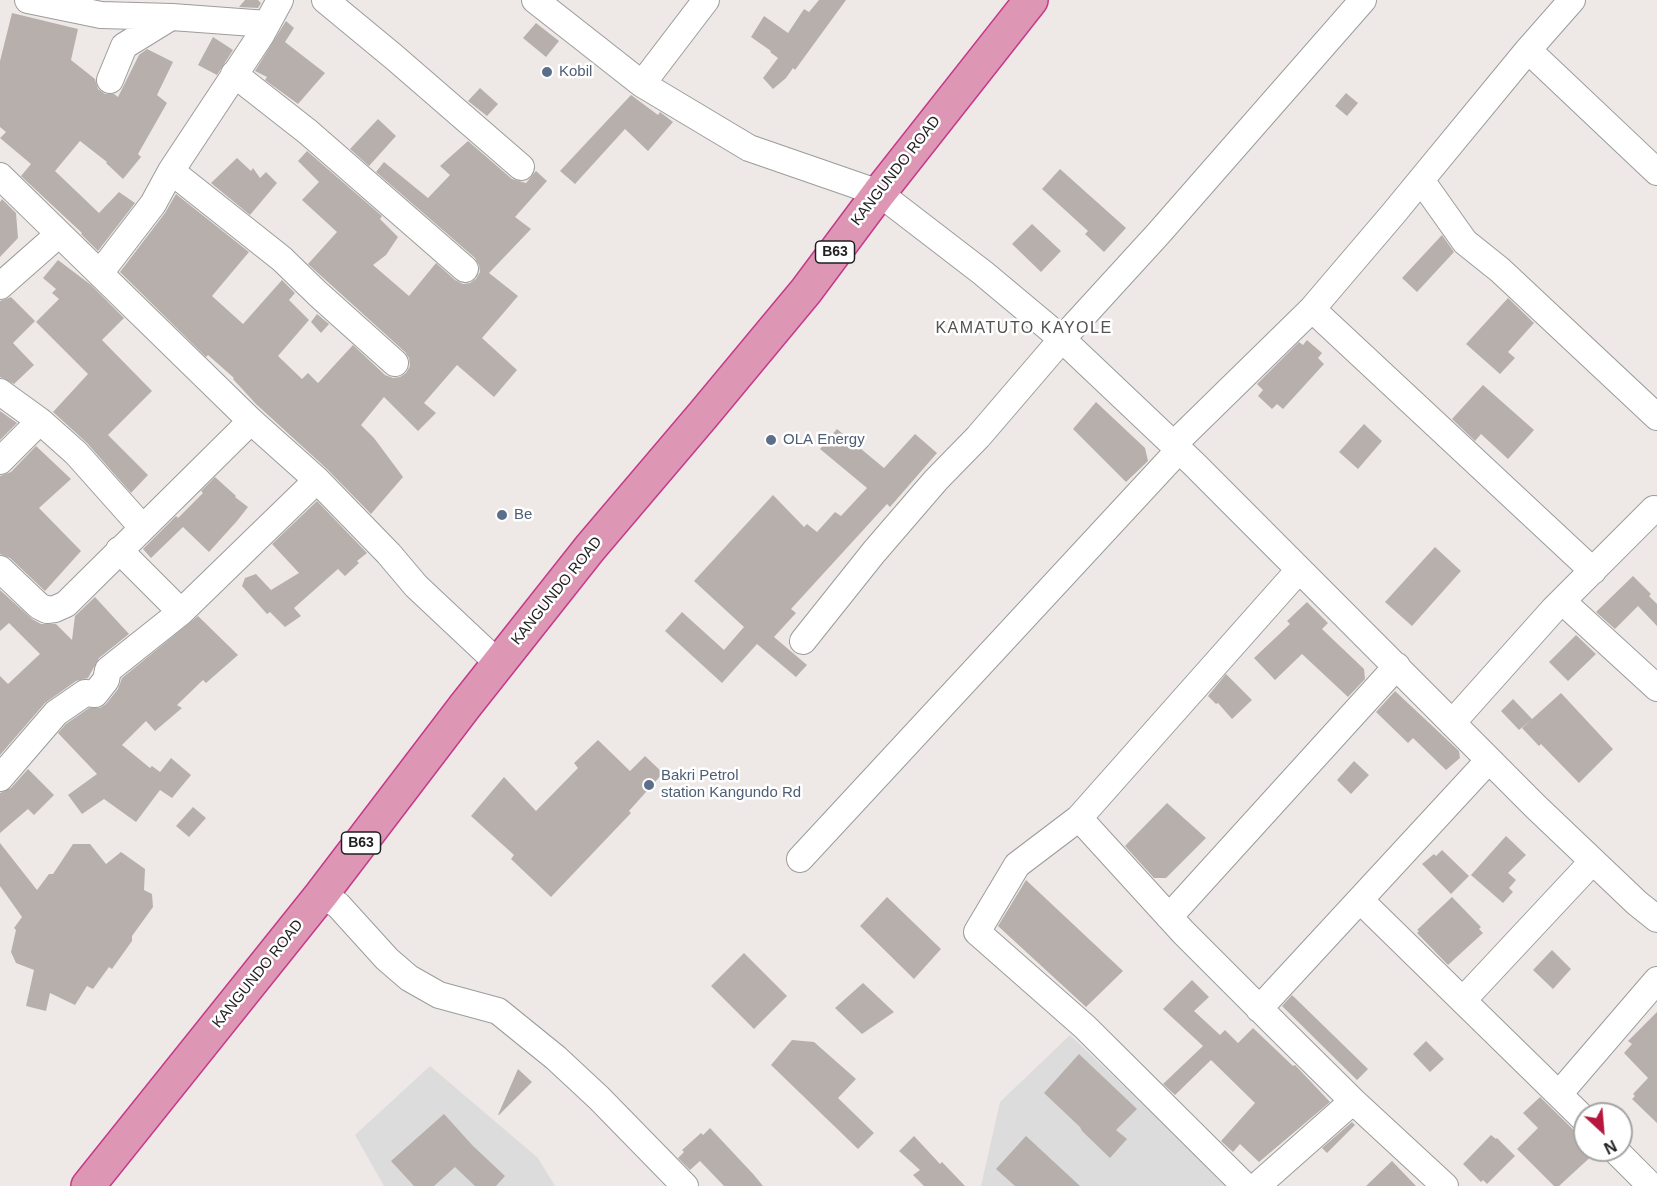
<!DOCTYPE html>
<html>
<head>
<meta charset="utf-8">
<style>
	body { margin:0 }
	#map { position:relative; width:1657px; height:1186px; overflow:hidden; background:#eee9e6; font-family:Helvetica,sans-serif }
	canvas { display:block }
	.north { position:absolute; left:1573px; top:1102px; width:60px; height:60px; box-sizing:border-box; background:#fff; border:2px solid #a5a5a5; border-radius:50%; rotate:154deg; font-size:16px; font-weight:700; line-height:24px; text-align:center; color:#1f1f1f }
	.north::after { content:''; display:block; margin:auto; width:21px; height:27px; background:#b6173d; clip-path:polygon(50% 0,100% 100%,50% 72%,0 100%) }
</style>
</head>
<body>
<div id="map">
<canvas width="1657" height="1186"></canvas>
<div class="north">N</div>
</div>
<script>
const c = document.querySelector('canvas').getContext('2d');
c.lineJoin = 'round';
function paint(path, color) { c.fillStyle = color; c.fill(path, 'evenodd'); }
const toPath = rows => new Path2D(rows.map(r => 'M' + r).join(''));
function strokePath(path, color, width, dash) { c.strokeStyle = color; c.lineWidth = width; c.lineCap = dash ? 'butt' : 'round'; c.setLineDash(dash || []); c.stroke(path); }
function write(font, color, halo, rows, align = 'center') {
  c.font = font + ' Helvetica,sans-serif'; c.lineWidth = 5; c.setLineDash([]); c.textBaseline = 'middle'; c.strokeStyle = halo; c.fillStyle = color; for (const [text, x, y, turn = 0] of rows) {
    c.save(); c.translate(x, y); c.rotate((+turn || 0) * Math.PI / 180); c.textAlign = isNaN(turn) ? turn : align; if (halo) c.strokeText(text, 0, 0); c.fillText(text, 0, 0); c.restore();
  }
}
paint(toPath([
	[1070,1035,1230,1186,981,1186,1000,1102],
	[430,1066,538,1158,555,1186,384,1186,355,1135]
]), '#dcdcdc');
paint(toPath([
	[245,0,258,0,261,3,258,8,239,7],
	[819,0,846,0,795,70,793,68,786,78,773,89,763,78,778,58,770,52,771,51,751,37,764,16,788,33,804,9,809,12],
	[12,13,78,29,71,60,95,79,98,89,105,94,114,94,118,97,139,55,147,49,173,62,157,95,167,103,138,154,141,157,123,179,106,163,107,162,80,141,55,171,99,213,119,192,135,203,98,251,81,234,82,233,21,176,31,164,0,138,6,132,0,127,0,61],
	[286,21,294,28,285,42,325,73,298,104,265,80,267,77,255,71],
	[536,23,559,41,546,57,523,38],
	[213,37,233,50,217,75,198,65],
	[480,88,498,104,487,116,468,101],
	[1346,93,1358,103,1347,116,1335,106],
	[631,95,658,115,660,112,673,122,648,151,625,129,575,184,560,171],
	[378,119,396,136,369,166,350,149],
	[468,141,512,179,526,183,536,171,547,181,515,217,531,229,489,273,518,296,482,338,517,370,494,397,457,365,424,403,436,413,418,431,384,397,361,425,374,438,403,477,371,514,327,469,256,404,233,379,234,378,208,355,206,357,120,272,165,213,176,194,249,252,212,296,243,324,282,280,295,293,289,300,309,320,278,356,302,379,308,373,318,383,353,345,385,375,393,378,400,377,406,373,410,366,409,358,405,352,308,264,337,232,302,200,319,182,298,161,307,151,382,216,380,219,398,237,386,255,373,265,409,296,436,263,455,280,463,284,470,283,476,279,480,272,479,265,475,258,376,172,384,162,428,198,450,175,440,166],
	[237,158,251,171,253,168,260,178,266,172,277,183,250,215,211,183],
	[1060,169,1126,228,1104,252,1085,234,1088,231,1042,189],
	[2,199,16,213,18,238,0,257,0,202],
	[1032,224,1061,251,1041,272,1012,244],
	[1442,235,1454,252,1417,292,1402,278],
	[58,260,91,285,124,318,102,340,152,391,108,435,148,475,131,493,87,443,53,412,88,374,36,322,59,299,52,293,56,289,43,278],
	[11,297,35,321,13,343,34,365,14,384,0,377,0,301],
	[1508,298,1534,323,1508,352,1515,358,1500,374,1466,344],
	[317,314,329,324,321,333,311,322],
	[1307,340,1322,353,1318,358,1324,364,1283,409,1277,404,1272,409,1258,396,1263,390,1257,384,1299,342,1303,345],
	[1483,385,1534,430,1508,459,1481,434,1475,441,1452,419],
	[1096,402,1145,448,1148,461,1126,482,1073,429],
	[0,411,17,423,0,440],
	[1364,424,1382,441,1358,469,1339,452],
	[837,429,884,468,915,434,937,453,890,507,887,504,791,609,796,613,774,637,807,665,796,677,757,644,722,683,665,631,682,612,724,650,744,627,694,581,773,495,804,527,807,524,817,532,835,512,841,516,867,488,820,449],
	[36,446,71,479,39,508,81,551,45,591,10,558,0,554,0,476,11,472],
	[215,477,236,496,235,497,248,507,237,521,209,552,183,527,151,558,143,549,176,516,178,518,203,493,201,491],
	[317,501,367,553,357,561,359,563,345,576,338,569,294,608,301,616,285,627,270,612,267,614,242,586,245,578,256,574,271,590,299,573,272,544],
	[1435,547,1461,571,1412,626,1385,602],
	[1633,576,1651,594,1649,596,1657,604,1657,626,1638,606,1615,629,1596,612],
	[0,590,32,619,41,624,56,624,72,640,75,616,95,597,129,634,99,658,88,678,76,681,45,703,0,755,0,676,8,684,40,654,9,623,0,631],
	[1307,602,1328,623,1322,629,1364,669,1365,679,1348,697,1302,654,1275,680,1254,658,1290,624,1287,621],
	[198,616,238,655,206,683,203,680,177,705,182,708,155,731,146,721,122,745,150,768,152,766,160,772,171,758,191,775,172,798,160,790,136,822,104,799,82,814,68,795,97,774,58,733,66,724,89,708,100,708,106,704,118,689,122,678],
	[1576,635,1596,654,1568,681,1549,662],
	[1226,674,1252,700,1232,719,1218,703,1216,704,1208,696],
	[1395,691,1459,751,1460,758,1446,770,1413,738,1408,743,1376,712],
	[1561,693,1613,749,1579,783,1541,744,1539,746,1522,728],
	[1513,699,1532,719,1519,730,1501,711],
	[598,740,630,771,645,756,663,773,629,811,631,813,551,897,511,859,514,855,471,816,504,777,536,811,578,768,574,763],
	[1354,761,1369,775,1351,794,1337,780],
	[28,769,54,795,34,815,28,809,0,833,0,793,11,788],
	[1167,803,1206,838,1166,878,1154,878,1125,846],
	[193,807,206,818,189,837,176,826],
	[1506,836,1526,855,1508,873,1516,880,1509,888,1513,892,1503,903,1471,875],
	[0,843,37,890,49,874,53,874,73,844,90,844,106,864,121,852,145,869,144,890,152,894,153,907,132,936,132,941,112,969,109,967,93,989,87,986,75,1005,50,993,46,1011,26,1006,34,970,16,963,11,952,16,930,14,928,22,917,0,886],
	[1442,850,1469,876,1451,894,1422,864,1434,854,1436,856],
	[1026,880,1123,971,1086,1007,998,926],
	[887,897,941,949,914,979,860,926],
	[1452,897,1481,927,1479,929,1483,933,1448,965,1417,933,1419,931,1417,930],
	[1552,950,1571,969,1553,989,1533,970],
	[744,953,787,996,754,1029,711,986],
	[1192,980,1209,997,1194,1011,1220,1035,1225,1030,1238,1043,1253,1028,1293,1066,1295,1065,1330,1102,1259,1162,1240,1144,1233,1152,1221,1141,1255,1103,1211,1060,1175,1095,1163,1084,1203,1046,1163,1009],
	[863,983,894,1012,862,1034,835,1008],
	[1292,995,1368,1069,1357,1080,1282,1006],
	[1657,1012,1657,1123,1632,1099,1635,1096,1633,1094,1648,1078,1624,1053,1632,1044,1628,1041],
	[792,1040,814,1042,856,1079,838,1098,874,1133,858,1149,771,1065],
	[1426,1041,1444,1059,1430,1072,1413,1054],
	[1079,1054,1137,1109,1116,1130,1127,1139,1110,1158,1082,1131,1080,1127,1044,1093],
	[518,1069,532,1082,499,1115,498,1115],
	[1540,1097,1585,1141,1585,1150,1594,1150,1596,1152,1559,1186,1554,1186,1517,1149,1538,1128,1523,1113],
	[444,1114,473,1146,505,1176,496,1186,475,1186,455,1167,434,1186,414,1186,391,1161],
	[1352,1122,1355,1125,1327,1153,1322,1148],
	[710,1128,754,1175,763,1186,724,1186,700,1161,690,1170,678,1158,684,1152,682,1150,701,1133,703,1135],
	[1491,1135,1496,1139,1497,1138,1515,1156,1487,1184,1483,1180,1481,1182,1463,1164],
	[914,1136,940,1164,942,1162,965,1186,924,1186,913,1175,920,1170,899,1151],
	[1026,1136,1080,1186,1015,1186,996,1169],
	[1392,1161,1416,1186,1366,1186]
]), '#b7afac');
const minor = toPath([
	[28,0,101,15,172,17,267,24],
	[325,0,394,57,521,167],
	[535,0,642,84,749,148,879,193,983,273,1062,339,1194,464,1536,807,1637,903,1657,919],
	[1528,50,1657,172],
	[234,74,308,132,465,269],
	[110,80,124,46,171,17],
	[642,84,706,0],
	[171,171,282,259,318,294,395,363],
	[0,176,251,421,317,480,389,554,416,586,499,664],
	[1421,180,1465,242,1500,270,1657,417],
	[100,273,153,204,171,171,261,35,280,0],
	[0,286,59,234],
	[1312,309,1593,571],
	[0,392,40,421,76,453,142,527],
	[1173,445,1312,309,1393,214,1528,50,1572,0],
	[0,461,40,421],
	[119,550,181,612],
	[0,569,39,606,47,610,55,609,66,604,251,421],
	[1299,570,1079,818,1183,932,1275,1024,1353,1101,1445,1186],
	[1562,601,1657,688],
	[803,641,874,552,936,480,978,437,1062,339,1158,234,1363,0],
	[1452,723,1553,610,1654,509],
	[0,778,56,713,85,693,95,694,106,680,108,670,181,612,317,480],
	[1079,818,1017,865,977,932,1085,1027,1245,1186],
	[800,859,1179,450],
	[321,895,338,905,387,959,409,978,439,995,498,1011,556,1058,599,1098,685,1186],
	[1360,900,1585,1120],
	[1169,917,1397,666],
	[1464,999,1593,861],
	[1259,1009,1489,760],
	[1559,1094,1657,980],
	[1615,1150,1651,1186],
	[1257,1186,1353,1101]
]);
const highway = toPath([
	[88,1186,321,895,465,706,590,548,703,415,806,291,879,193,1031,0]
]);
strokePath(minor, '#9c9c9c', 28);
strokePath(highway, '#c6398b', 36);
strokePath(minor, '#fff', 26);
strokePath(highway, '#dd97b4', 33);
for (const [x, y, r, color] of [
	[547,72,6,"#5c6f8a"],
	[771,440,6,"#5c6f8a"],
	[502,515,6,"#5c6f8a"],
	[649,785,6,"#5c6f8a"]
]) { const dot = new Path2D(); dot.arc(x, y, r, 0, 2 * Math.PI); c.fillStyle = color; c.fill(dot); strokePath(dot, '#fff', 2); }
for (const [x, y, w] of [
	[835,252,39],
	[361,843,39]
]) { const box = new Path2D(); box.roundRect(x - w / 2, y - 11, w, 22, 4.5); c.fillStyle = '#fff'; c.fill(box); strokePath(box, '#1f1f1f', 1.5); }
write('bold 14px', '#1f1f1f', null, [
	["B63",835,252],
	["B63",361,843]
]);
write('15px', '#4e5e75', '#fff', [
	["Kobil",559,72],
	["OLA Energy",783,440],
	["Be",514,515],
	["Bakri Petrol",661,776],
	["station Kangundo Rd",661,793]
], 'left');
write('15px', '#1f1f1f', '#fff', [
	["KANGUNDO ROAD",896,171,-52],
	["KANGUNDO ROAD",557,591,-51],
	["KANGUNDO ROAD",258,974,-51]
]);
c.letterSpacing = '1.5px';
write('16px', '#525252', '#fff', [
	["KAMATUTO KAYOLE",1024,329]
]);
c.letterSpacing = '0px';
</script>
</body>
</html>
